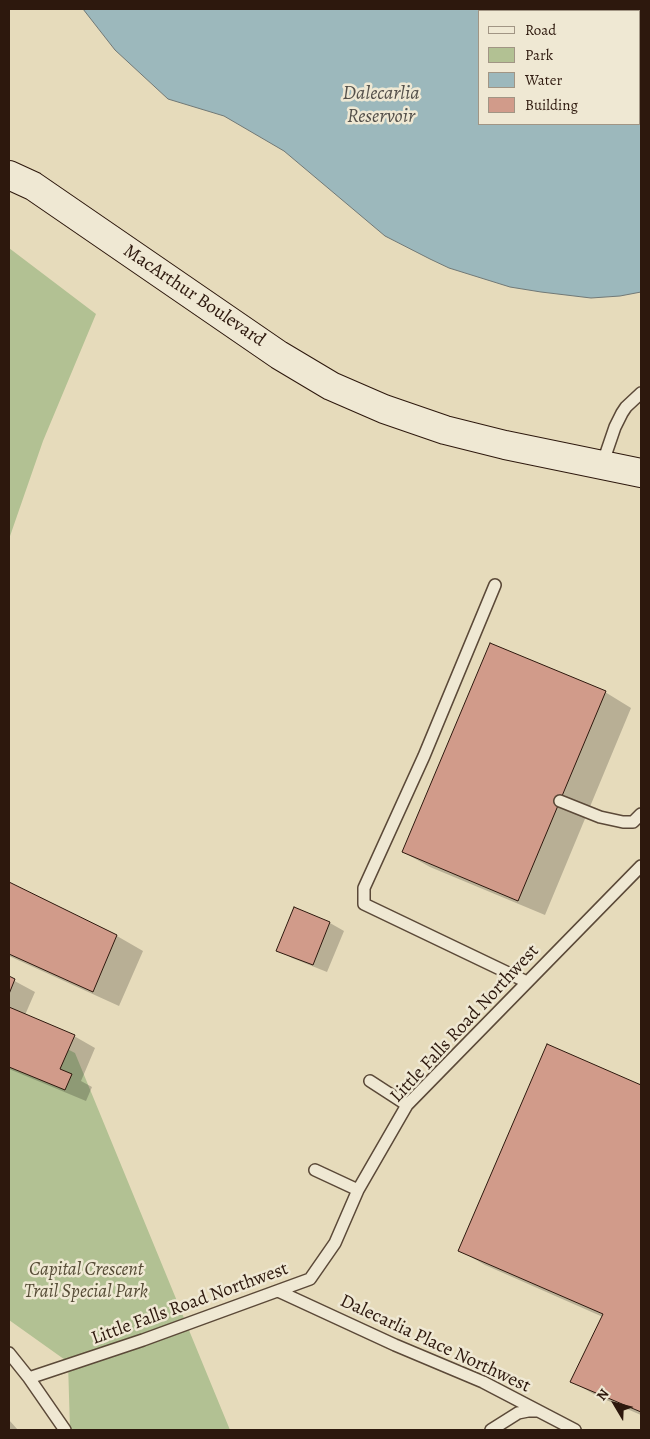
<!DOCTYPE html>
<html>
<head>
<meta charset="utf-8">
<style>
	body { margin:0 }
	#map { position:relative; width:650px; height:1439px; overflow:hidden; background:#e6dbbb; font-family:Alegreya,serif }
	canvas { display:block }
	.frame { position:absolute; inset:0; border:10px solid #2d180d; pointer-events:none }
	.legend { position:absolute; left:478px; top:10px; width:162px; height:115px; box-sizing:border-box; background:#efe8d3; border:1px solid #a19584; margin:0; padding:6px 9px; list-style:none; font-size:15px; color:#2d180d }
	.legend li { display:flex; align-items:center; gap:10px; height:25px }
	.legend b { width:25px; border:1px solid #a19584 }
	.north { position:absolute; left:590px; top:1379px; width:50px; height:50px; -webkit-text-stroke:4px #efe8d3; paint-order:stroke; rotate:307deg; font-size:14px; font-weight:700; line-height:20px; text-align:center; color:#2d180d }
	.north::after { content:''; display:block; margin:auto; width:18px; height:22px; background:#2d180d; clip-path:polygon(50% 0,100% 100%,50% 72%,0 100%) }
</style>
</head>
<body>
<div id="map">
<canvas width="650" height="1439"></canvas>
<div class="frame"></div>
<ul class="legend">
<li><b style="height:6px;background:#efe8d3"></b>Road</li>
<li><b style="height:14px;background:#b2c193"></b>Park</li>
<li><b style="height:14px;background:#9cb8bc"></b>Water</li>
<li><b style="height:14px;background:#d19b8a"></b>Building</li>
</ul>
<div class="north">N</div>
</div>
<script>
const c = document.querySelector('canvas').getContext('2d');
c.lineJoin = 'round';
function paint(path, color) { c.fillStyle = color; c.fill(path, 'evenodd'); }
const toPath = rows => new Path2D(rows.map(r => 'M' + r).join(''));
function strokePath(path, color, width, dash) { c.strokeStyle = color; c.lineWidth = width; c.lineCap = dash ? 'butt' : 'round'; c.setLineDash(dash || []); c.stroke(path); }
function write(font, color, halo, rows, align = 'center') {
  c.font = font + ' Alegreya,serif'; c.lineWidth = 5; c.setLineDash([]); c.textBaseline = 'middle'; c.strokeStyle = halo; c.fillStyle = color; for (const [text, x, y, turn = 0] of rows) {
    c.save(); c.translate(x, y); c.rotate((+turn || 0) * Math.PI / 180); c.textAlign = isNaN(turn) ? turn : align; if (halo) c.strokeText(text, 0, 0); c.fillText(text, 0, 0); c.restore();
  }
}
paint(toPath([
	[9,248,96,314,43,441,9,539],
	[9,1019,75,1053,230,1430,70,1430,68,1362,9,1320]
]), '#b2c193');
const water = toPath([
	[83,9,641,9,641,292,620,296,591,298,541,292,510,287,449,268,430,259,385,236,284,151,224,116,168,99,115,50,83,9],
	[479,11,639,11,639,124,479,124,479,11]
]);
paint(water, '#9cb8bc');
strokePath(water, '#707876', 1);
paint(toPath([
	[605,692,631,708,545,915,430,867,403,852],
	[9,884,117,936,143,951,119,1006,9,956],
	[294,909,330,923,344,931,327,972,292,958,278,950],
	[9,978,35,992,25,1015,74,1036,95,1048,81,1081,92,1087,86,1101,9,1069],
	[548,1046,641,1086,641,1415,597,1396,571,1381,603,1317,485,1265,459,1250],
	[9,1420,18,1430,9,1430]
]), '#0003');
const building = toPath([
	[490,643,606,691,518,901,402,852,490,643],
	[9,882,117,935,93,992,9,954,9,882],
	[294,907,330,922,313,965,276,951,294,907],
	[9,976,15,979,9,994,9,976],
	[9,1007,75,1035,60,1069,72,1074,65,1090,9,1067,9,1007],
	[547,1044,641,1085,641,1412,570,1382,603,1314,458,1251,547,1044]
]);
paint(building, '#d19b8a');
strokePath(building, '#2d180d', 1);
const lane = toPath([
	[602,465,615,427,622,413,626,407,641,393],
	[495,585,424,756,364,888,364,904,527,982],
	[560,801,600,817,623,822,633,822,641,814],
	[370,1081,407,1105],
	[315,1170,358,1190],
	[278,1291,395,1345,483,1382,575,1430],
	[9,1353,29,1378,65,1430],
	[29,1378,143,1340,310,1279,335,1243,358,1190,407,1105,641,866],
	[491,1430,518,1413,528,1411,537,1411]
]);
const secondary = toPath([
	[9,175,33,186,279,355,331,386,384,409,445,430,505,445,641,473]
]);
strokePath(lane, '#5b4938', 14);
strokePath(secondary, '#2d180d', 30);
strokePath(lane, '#efe8d3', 11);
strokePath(secondary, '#efe8d3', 28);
write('19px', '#2d180d', '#efe8d3', [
	["MacArthur Boulevard",194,296,34],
	["Little Falls Road Northwest",465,1024,-47],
	["Little Falls Road Northwest",190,1304,-20],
	["Dalecarlia Place Northwest",435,1344,25]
]);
write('italic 19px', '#554b35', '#efe8d3', [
	["Capital Crescent",86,1270],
	["Trail Special Park",86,1292]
]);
write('italic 20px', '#54504a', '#efe8d3', [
	["Dalecarlia",381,94],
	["Reservoir",381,117]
]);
</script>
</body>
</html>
